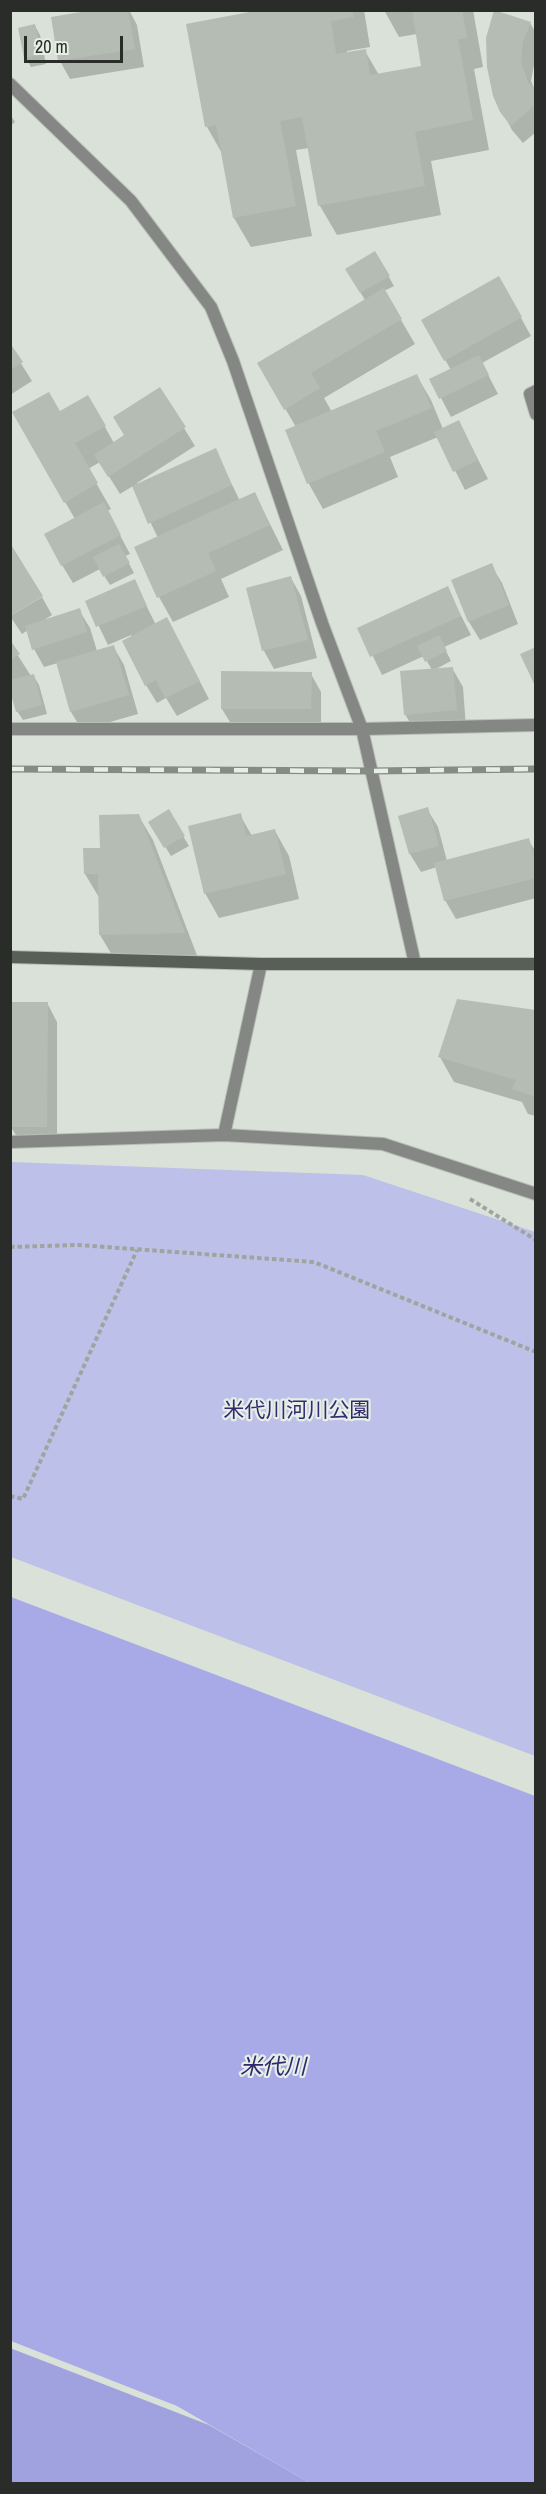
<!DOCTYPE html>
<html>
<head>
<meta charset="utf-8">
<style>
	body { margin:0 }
	#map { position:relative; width:546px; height:2494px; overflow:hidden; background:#d9e1d8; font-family:"Archivo Narrow",sans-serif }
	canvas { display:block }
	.frame { position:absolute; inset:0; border:12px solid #292c29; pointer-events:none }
	.scale { position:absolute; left:24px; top:36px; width:99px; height:27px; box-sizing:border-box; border:3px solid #292c29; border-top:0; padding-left:8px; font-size:18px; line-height:21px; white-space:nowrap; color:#292c29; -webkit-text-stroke:4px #e6eee5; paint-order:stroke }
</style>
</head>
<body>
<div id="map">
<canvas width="546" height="2494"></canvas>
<div class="frame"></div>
<div class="scale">20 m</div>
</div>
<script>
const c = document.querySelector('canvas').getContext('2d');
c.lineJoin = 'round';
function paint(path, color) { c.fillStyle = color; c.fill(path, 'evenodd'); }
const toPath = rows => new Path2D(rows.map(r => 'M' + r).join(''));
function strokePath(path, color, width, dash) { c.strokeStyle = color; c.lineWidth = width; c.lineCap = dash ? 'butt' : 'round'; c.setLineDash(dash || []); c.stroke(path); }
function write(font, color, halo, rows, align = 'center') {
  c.font = font + ' "Archivo Narrow","Noto Sans JP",sans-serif'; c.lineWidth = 4.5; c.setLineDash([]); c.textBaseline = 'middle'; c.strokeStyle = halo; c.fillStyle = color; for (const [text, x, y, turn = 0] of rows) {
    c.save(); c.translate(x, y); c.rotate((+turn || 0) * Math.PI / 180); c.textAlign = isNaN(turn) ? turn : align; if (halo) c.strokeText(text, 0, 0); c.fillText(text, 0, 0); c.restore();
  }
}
paint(toPath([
	[11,1162,363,1175,535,1232,535,1756,11,1557]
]), '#bdc0e9');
paint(toPath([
	[10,2348,209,2425,310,2483,11,2483]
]), '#9fa2de');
paint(toPath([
	[11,1597,535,1796,535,2483,310,2483,177,2406,11,2341]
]), '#a7aae6');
paint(toPath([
	[103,10,129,10,137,25,144,67,70,79,60,61],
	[268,10,364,10,370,47,347,51,347,54,365,51,379,75,422,67,417,34,399,37,384,10,473,10,483,67,474,69,489,150,431,161,441,215,337,235,320,206,309,148,296,150,312,236,251,247,234,218,223,155,207,127],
	[530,23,536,33,536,54,531,81,536,93,536,132,523,143,512,130,494,96],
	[35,26,40,35,46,64,31,67,26,58,20,29],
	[10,114,15,122,10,126],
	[375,253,394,286,384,291,415,344,324,398,332,412,417,376,431,400,443,429,459,422,488,479,465,490,438,437,390,457,398,477,323,509,309,484,287,431,296,427,259,364,365,300,347,270],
	[499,278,531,336,482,363,498,394,451,417,431,379,451,370,423,321],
	[10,346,32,381,10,395],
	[160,389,195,446,137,483,138,485,215,450,240,501,255,494,283,550,221,579,229,597,173,622,159,597,136,548,158,538,133,486,120,494,100,462,88,469,111,509,107,511,130,554,125,556,134,573,110,585,100,569,73,583,62,565,75,519,14,413,59,413,88,397,114,443,125,436],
	[491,565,502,583,518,624,480,640,469,622,453,581],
	[291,578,301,596,317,658,274,669,264,651,248,589],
	[134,581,156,625,177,638,209,699,177,716,166,698,157,703,146,685,131,635,108,645,87,602],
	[447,588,471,635,444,647,451,661,434,670,452,668,463,687,466,728,416,733,405,714,432,670,424,656,382,675,359,628],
	[42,597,52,615,44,620,79,610,90,628,97,651,113,646,124,665,138,714,82,730,71,712,58,663,44,667,34,649,28,630,22,634,10,616],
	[10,643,31,676,33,675,39,685,47,714,23,720,17,711,13,693,10,694],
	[311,674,321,692,321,727,233,727,222,709],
	[427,809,438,827,447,861,528,840,536,852,536,898,456,919,445,900,437,867,421,872,410,854,400,817],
	[168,811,189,846,171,856,150,822],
	[138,815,153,840,198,958,115,960,100,935,100,899,85,874,102,849],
	[240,815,252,836,275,831,289,856,299,899,219,918,205,893],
	[47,1003,57,1022,57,1145,22,1145,11,1127,10,1026,12,1028],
	[536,1011,536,1116,528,1114,522,1102,454,1082,440,1057]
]), '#0003');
paint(toPath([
	[93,10,128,10,135,49,58,61,51,17],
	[260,10,352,10,354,17,331,21,336,54,366,49,370,75,421,66,412,10,462,10,467,38,458,39,473,120,415,132,425,186,318,206,302,117,280,121,296,206,233,218,216,125,205,127,186,24],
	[494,10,531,22,523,42,521,62,528,82,536,90,536,104,511,126,500,112,493,96,487,67,486,38],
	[35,24,42,55,24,58,18,28],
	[375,251,390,276,360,293,345,269],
	[499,276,522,317,444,361,421,320],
	[384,288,402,319,311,373,320,388,284,410,257,363],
	[10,343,23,362,10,370],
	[479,355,489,375,439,399,429,379],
	[417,374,432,408,376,431,385,452,307,484,285,430],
	[160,387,186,427,108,477,94,455,124,435,113,417],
	[49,392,60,411,88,395,106,426,75,443,98,483,64,503,12,412],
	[459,420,478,460,453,472,434,432],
	[216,448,232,485,148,524,132,486],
	[255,492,270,525,208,553,216,571,157,598,134,547],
	[104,502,121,535,61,566,44,534],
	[10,543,43,596,10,616],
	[119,544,130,563,103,577,93,557],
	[492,563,509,605,468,622,451,580],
	[291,576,308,640,262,651,246,588],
	[135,579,147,606,96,627,85,601],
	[448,586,461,616,370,657,357,628],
	[80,608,87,632,32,650,25,626],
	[167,617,200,681,165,698,156,680,145,686,122,641],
	[439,635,447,651,425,662,417,646],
	[10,640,20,654,10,660],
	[114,645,129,695,70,712,56,662],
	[536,647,536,688,520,654],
	[453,667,457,710,404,715,400,671],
	[221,671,312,672,311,709,221,709],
	[34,674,42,705,16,712,10,691,10,680],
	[428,807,439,846,409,854,398,816],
	[169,809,185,836,164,848,148,822],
	[241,813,246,836,275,829,286,874,204,894,188,826],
	[139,814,185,933,99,935,98,874,84,874,83,848,100,848,99,815],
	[529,838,536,863,536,878,444,901,434,863],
	[457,999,536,1010,536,1097,512,1089,516,1080,438,1057],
	[11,1002,48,1002,47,1127,10,1127]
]), '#b5bcb4');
const lane = toPath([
	[362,729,415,964]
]);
const street = toPath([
	[10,84,131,201,211,307,233,361,322,623,362,729],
	[536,391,530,394,536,414],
	[10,729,362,729,536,725],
	[224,1135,261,964],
	[10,1142,224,1135,383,1144,536,1194]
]);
const secondary = toPath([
	[10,957,261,964,536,964]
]);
strokePath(lane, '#b6bdb5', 14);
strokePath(street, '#b6bdb5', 14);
strokePath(secondary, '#b6bdb5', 14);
strokePath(toPath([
	[470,1199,536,1240],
	[10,1247,78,1245,314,1262,536,1352],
	[10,1496,23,1499,137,1250]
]), '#9fa59e', 4, [4.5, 3]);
strokePath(lane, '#848783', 12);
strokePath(street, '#848783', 12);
strokePath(secondary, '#595e59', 12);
const rail = toPath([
	[10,769,371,771,536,769]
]);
strokePath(rail, '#858b85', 7);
strokePath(rail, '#e6eee5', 4.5, [14]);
write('21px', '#312b71', '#e6eee5', [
	["米代川河川公園",297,1411]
]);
write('italic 22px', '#2e286e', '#e6eee5', [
	["米代川",273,2068]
]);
</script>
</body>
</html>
